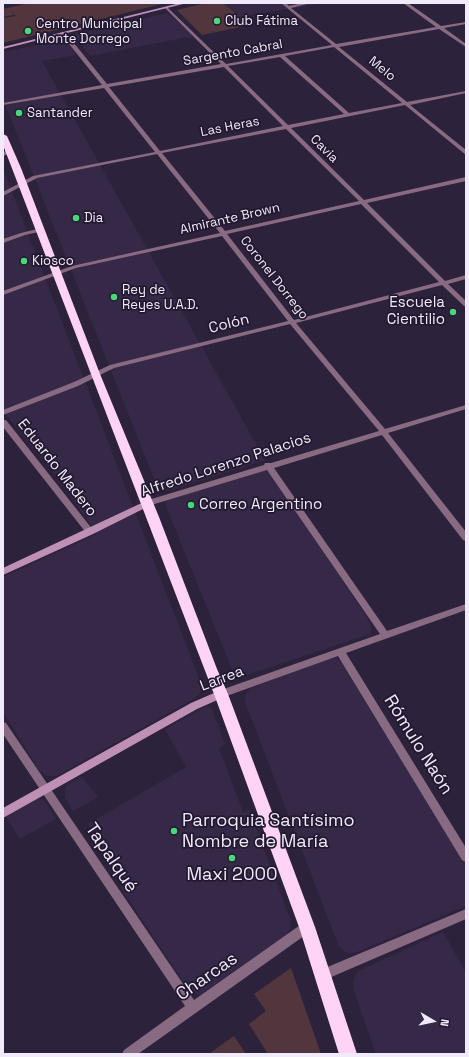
<!DOCTYPE html>
<html>
<head>
<meta charset="utf-8">
<style>
	body { margin:0 }
	#map { position:relative; width:469px; height:1057px; overflow:hidden; background:#2d223b; font-family:"Space Grotesk",sans-serif }
	canvas { display:block }
	.frame { position:absolute; inset:0; border:4px solid #f1eafb; pointer-events:none }
	.north { position:absolute; left:413px; top:1001px; width:40px; height:40px; -webkit-text-stroke:3px #231830; paint-order:stroke; rotate:99deg; font-size:11px; font-weight:700; line-height:16px; text-align:center; color:#f1eafb }
	.north::after { content:''; display:block; margin:auto; width:14px; height:18px; background:#f1eafb; clip-path:polygon(50% 0,100% 100%,50% 72%,0 100%) }
</style>
</head>
<body>
<div id="map">
<canvas width="469" height="1057"></canvas>
<div class="frame"></div>
<div class="north">N</div>
</div>
<script>
const c = document.querySelector('canvas').getContext('2d');
c.lineJoin = 'round';
function paint(path, color) { c.fillStyle = color; c.fill(path, 'evenodd'); }
const toPath = rows => new Path2D(rows.map(r => 'M' + r).join(''));
function strokePath(path, color, width, dash) { c.strokeStyle = color; c.lineWidth = width; c.lineCap = dash ? 'butt' : 'round'; c.setLineDash(dash || []); c.stroke(path); }
function write(font, color, halo, rows, align = 'center') {
  c.font = font + ' "Space Grotesk",sans-serif'; c.lineWidth = 3.5; c.setLineDash([]); c.textBaseline = 'middle'; c.strokeStyle = halo; c.fillStyle = color; for (const [text, x, y, turn = 0] of rows) {
    c.save(); c.translate(x, y); c.rotate((+turn || 0) * Math.PI / 180); c.textAlign = isNaN(turn) ? turn : align; if (halo) c.strokeText(text, 0, 0); c.fillText(text, 0, 0); c.restore();
  }
}
paint(toPath([
	[223,3,325,3,240,17],
	[167,13,194,36,90,56,75,36,77,34],
	[65,39,76,55,42,61,265,460,171,490,161,489,157,486,3,99,3,52],
	[3,169,201,683,200,694,195,698,57,776,47,776,39,770,3,712,3,577,97,534,60,481,3,411],
	[264,470,271,473,368,619,371,627,370,634,247,675,240,675,235,672,231,667,165,504,167,500],
	[329,658,337,659,345,664,466,863,466,906,355,953,347,953,339,947,245,702,246,694,251,688],
	[207,706,212,709,225,744,219,748,243,812,249,809,291,921,290,929,286,935,200,995,189,990,120,887,127,883,88,824,186,767,165,729],
	[82,777,98,797,73,811,65,798,65,790,66,786],
	[37,798,44,800,56,819,20,839,5,815],
	[443,932,466,973,466,1054,376,1054,354,991,353,981,358,971]
]), '#362847');
paint(toPath([
	[29,3,166,3,3,43,3,18,16,16,9,10,14,15,3,17,3,9],
	[206,3,223,3,250,25,202,35,177,10],
	[291,968,321,1054,268,1054,249,1024,266,1011,254,994],
	[234,1036,246,1054,209,1054,221,1045]
]), '#51373d');
paint(toPath([
	[281,3,286,3,289,6,302,3,311,3,291,8,336,44,436,27,403,3,408,3,441,26,466,22,466,24,444,28,466,44,466,47,439,29,339,47,407,102,466,91,466,93,410,105,466,150,466,155,405,105,291,128,364,200,466,177,466,181,367,203,445,281,466,275,466,279,448,284,466,301,466,307,464,306,442,285,296,323,385,429,466,405,466,409,388,433,466,532,466,541,463,540,382,435,274,468,387,631,466,604,466,610,346,653,466,848,466,862,462,860,338,656,221,698,218,697,216,694,218,691,380,634,267,470,148,506,144,503,145,501,264,465,265,463,271,463,379,431,290,324,114,368,78,386,3,415,3,410,74,382,110,365,288,321,222,236,76,268,3,295,3,291,72,266,220,233,157,154,37,178,3,196,3,192,33,176,155,152,104,88,3,105,3,103,102,85,61,34,61,32,65,32,107,84,221,64,165,8,167,7,226,64,332,45,281,3],
	[334,47,402,103,349,113,285,56,334,47],
	[280,57,344,114,288,125,228,66,280,57],
	[224,67,283,126,160,151,109,87,224,67],
	[286,129,359,201,225,231,162,153,286,129],
	[361,204,439,282,294,320,227,234,361,204],
	[9,150,12,152,11,153,3,156,3,152,9,150],
	[41,228,43,229,43,231,25,235,3,243,3,239,21,233,41,228],
	[3,420,6,420,93,530,94,532,93,534,87,534,3,427,3,420],
	[3,722,6,723,194,1000,303,923,307,922,311,923,312,927,311,931,138,1054,122,1054,124,1050,185,1006,3,734,3,722],
	[466,909,466,919,322,981,318,979,316,975,318,971,466,909]
]), '#886b82');
paint(toPath([
	[180,3,187,3,3,49,3,47,180,3],
	[148,500,151,501,152,503,151,505,93,534,3,575,3,568,148,500],
	[221,690,224,691,226,694,224,697,197,709,3,818,3,808,191,703,221,690]
]), '#bf90b5');
paint(toPath([
	[3,134,7,136,21,168,100,374,159,517,217,669,228,694,315,927,357,1054,339,1054,299,927,214,694,3,145,3,134]
]), '#ffd3f5');
for (const [x, y, r, color] of [
	[217,21,4,"#48d779"],
	[28,31,4,"#48d779"],
	[19,113,4,"#48d779"],
	[76,218,4,"#48d779"],
	[24,261,4,"#48d779"],
	[114,297,4,"#48d779"],
	[453,312,4,"#48d779"],
	[191,505,4,"#48d779"],
	[174,831,4,"#48d779"],
	[232,858,4,"#48d779"]
]) { const dot = new Path2D(); dot.arc(x, y, r, 0, 2 * Math.PI); c.fillStyle = color; c.fill(dot); strokePath(dot, '#231830', 1.5); }
write('13px', '#f1eafb', '#231830', [
	["Club Fátima",225,21],
	["Centro Municipal",36,24],
	["Monte Dorrego",36,39],
	["Santander",27,113],
	["Dia",84,218],
	["Kiosco",32,261],
	["Rey de",122,290],
	["Reyes U.A.D.",122,305]
], 'left');
write('13px', '#f1eafb', '#231830', [
	["Sargento Cabral",233,53,-10],
	["Melo",382,69,39],
	["Las Heras",230,127,-11],
	["Cavia",324,149,45],
	["Almirante Brown",230,219,-13],
	["Coronel Dorrego",274,278,52]
]);
write('15px', '#f1eafb', '#231830', [
	["Escuela",445,303],
	["Cientilio",445,320],
	["Correo Argentino",199,505,"left"]
], 'right');
write('15px', '#f1eafb', '#231830', [
	["Colón",229,324,-14],
	["Alfredo Lorenzo Palacios",226,465,-18],
	["Eduardo Madero",57,468,52],
	["Larrea",222,679,-21]
]);
write('18px', '#f1eafb', '#231830', [
	["Rómulo Naón",418,745,58],
	["Tapalqué",111,858,56],
	["Charcas",207,977,-35]
]);
write('18px', '#f1eafb', '#231830', [
	["Parroquia Santísimo",182,821],
	["Nombre de María",182,842],
	["Maxi 2000",232,875,"center"]
], 'left');
</script>
</body>
</html>
